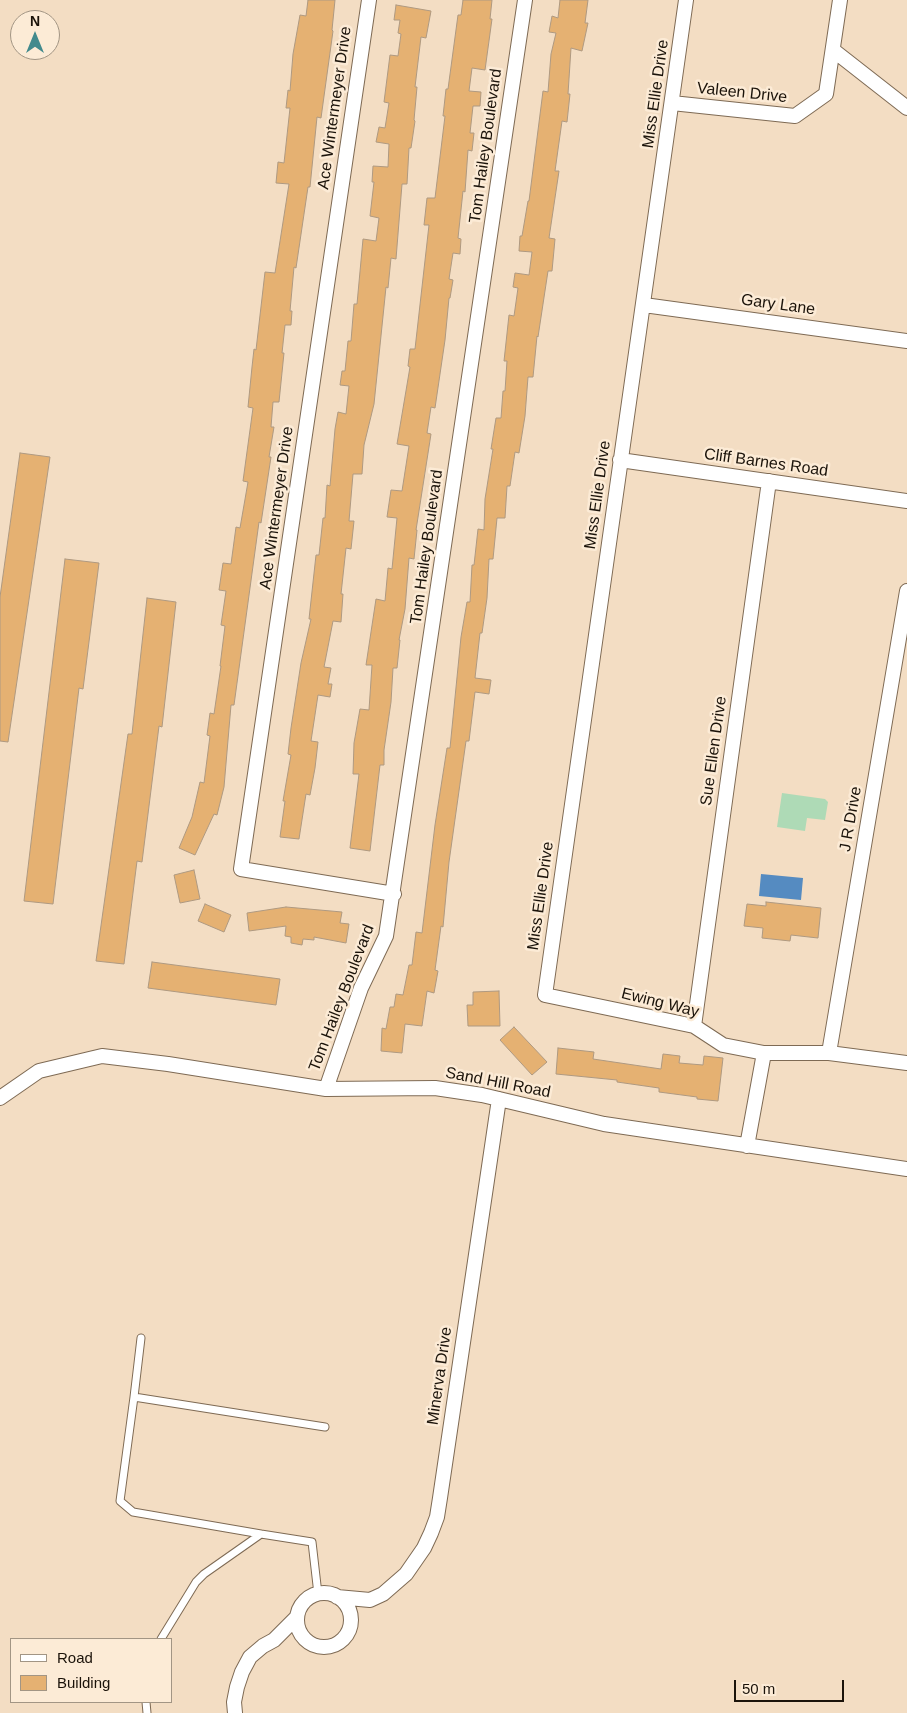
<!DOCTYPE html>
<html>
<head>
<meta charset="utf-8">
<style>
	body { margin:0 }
	#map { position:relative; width:907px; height:1713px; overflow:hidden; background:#f3ddc3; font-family:Arial,sans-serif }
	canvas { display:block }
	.legend { position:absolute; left:10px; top:1638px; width:162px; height:65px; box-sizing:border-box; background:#fcebd6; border:1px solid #a29584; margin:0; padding:6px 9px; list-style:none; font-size:15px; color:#1b130a }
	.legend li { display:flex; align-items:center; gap:10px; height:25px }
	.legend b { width:25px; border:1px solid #a29584 }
	.north { position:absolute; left:10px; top:10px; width:50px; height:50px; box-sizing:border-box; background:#fcebd6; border:1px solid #a29584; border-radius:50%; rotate:0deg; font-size:14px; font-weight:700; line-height:20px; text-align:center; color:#1b130a }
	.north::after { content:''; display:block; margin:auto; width:18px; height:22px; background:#428a8d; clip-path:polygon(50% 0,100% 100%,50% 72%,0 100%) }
	.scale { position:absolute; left:734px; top:1680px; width:110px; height:22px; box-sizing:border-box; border:2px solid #1b130a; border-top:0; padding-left:6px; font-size:15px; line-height:18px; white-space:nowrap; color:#1b130a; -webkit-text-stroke:4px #fcebd6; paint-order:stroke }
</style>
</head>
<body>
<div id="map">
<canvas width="907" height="1713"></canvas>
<ul class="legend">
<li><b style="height:6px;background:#fff"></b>Road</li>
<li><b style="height:14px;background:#e5b172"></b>Building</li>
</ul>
<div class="north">N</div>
<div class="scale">50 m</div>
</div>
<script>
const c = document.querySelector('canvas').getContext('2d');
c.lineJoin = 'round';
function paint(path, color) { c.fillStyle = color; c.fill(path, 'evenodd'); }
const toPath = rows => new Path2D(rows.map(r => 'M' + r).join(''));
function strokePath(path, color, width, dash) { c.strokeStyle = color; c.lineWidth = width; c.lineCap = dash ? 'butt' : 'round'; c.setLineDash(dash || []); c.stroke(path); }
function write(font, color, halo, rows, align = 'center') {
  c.font = font + ' Arial,sans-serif'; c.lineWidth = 5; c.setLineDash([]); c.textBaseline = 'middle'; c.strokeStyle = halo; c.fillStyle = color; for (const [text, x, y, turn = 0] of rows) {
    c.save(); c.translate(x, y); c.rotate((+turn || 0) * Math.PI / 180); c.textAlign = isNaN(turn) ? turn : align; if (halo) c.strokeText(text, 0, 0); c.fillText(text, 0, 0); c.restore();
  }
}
paint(toPath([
	[782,793,825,799,828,802,825,820,807,818,805,831,777,827]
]), '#aedab6');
paint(toPath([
	[761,874,803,878,801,900,759,896]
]), '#558bc1');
const building = toPath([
	[308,0,335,0,332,30,333,31,321,118,317,117,310,187,308,187,296,268,294,267,290,311,292,311,291,325,285,325,282,353,284,353,279,402,273,402,271,427,274,427,269,457,271,457,261,523,259,522,234,705,231,705,224,787,217,815,214,814,195,855,179,848,192,817,200,782,204,783,210,736,207,735,210,713,214,714,221,666,220,666,225,626,221,625,226,591,219,590,223,563,231,564,236,527,240,528,248,482,243,481,253,408,248,407,252,367,254,349,256,350,265,272,275,273,289,184,276,183,278,162,284,163,290,108,286,108,288,90,290,91,293,54,300,15,306,16,308,0],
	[463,0,492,0,490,19,492,19,485,70,472,68,469,91,481,92,480,106,473,106,470,133,474,133,472,151,468,150,465,192,463,191,458,238,461,239,460,254,453,253,449,279,453,280,450,298,449,298,445,340,435,408,431,407,427,433,431,434,416,530,417,530,414,559,409,558,405,609,399,640,400,640,397,668,393,668,391,702,384,750,384,765,380,765,370,851,350,848,359,774,353,774,354,743,360,709,369,710,372,665,366,665,376,599,385,601,388,568,392,569,397,518,387,517,391,490,402,491,409,446,397,444,410,367,408,366,410,349,415,349,429,225,424,225,427,198,435,198,445,116,443,116,446,89,448,89,458,15,461,15,463,0],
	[560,0,588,0,585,23,588,23,582,51,571,48,568,94,570,94,567,122,562,121,555,171,559,171,549,238,555,239,552,271,548,271,538,337,537,336,533,377,528,377,525,416,519,453,515,452,510,486,507,486,505,518,497,518,493,559,489,559,487,598,482,633,480,633,475,678,491,680,489,694,475,692,469,741,466,741,449,862,443,927,441,926,435,970,438,971,434,993,427,991,422,1026,405,1024,402,1053,381,1051,382,1028,386,1029,390,1007,394,1007,396,994,403,995,409,965,412,965,416,932,422,933,435,825,447,748,450,748,461,637,467,602,470,602,472,565,474,565,478,529,484,530,485,499,493,449,491,449,496,418,501,418,503,391,505,391,507,361,504,361,509,315,514,316,518,288,513,287,515,273,529,275,532,252,519,251,520,236,522,236,528,201,529,201,543,91,548,92,551,54,556,33,549,32,552,16,558,18,560,0],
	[396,5,431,11,426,38,421,37,415,87,417,87,414,120,415,121,411,148,409,148,407,184,402,184,396,259,391,258,388,288,386,287,374,404,364,445,362,474,353,474,349,521,354,521,351,549,346,548,341,594,343,594,341,622,333,621,324,667,331,668,328,684,332,684,330,697,318,695,311,741,318,742,315,768,310,795,306,794,299,839,280,837,285,801,283,801,291,755,288,754,291,728,301,663,311,619,309,619,316,555,319,555,323,518,325,518,327,485,330,486,335,429,338,412,346,414,349,386,340,385,342,371,345,371,348,341,351,341,354,304,357,304,363,239,376,241,379,218,370,216,374,182,372,182,373,166,388,167,389,144,376,142,379,127,385,128,389,103,384,102,390,55,398,56,401,34,398,33,400,20,394,20,396,5],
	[20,453,50,457,8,742,0,741,0,597,20,453],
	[65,559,99,563,83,689,79,688,53,904,24,901,65,559],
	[147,598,176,602,162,727,159,726,142,862,137,861,124,964,96,961,128,734,132,734,147,598],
	[194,870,200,899,180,903,174,875,194,870],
	[766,902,821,908,818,938,791,935,790,941,762,938,763,928,744,926,747,904,766,906,766,902],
	[205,904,231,915,224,932,198,921,205,904],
	[286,907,342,912,340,923,349,924,346,943,314,937,314,940,303,939,302,945,291,943,291,937,285,936,286,926,249,931,247,913,286,907],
	[152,962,280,979,276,1005,148,988,152,962],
	[499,991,500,1026,468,1026,467,1005,473,1005,473,992,499,991],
	[514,1027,547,1062,532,1075,500,1040,514,1027],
	[558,1048,594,1052,593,1059,661,1069,663,1054,680,1056,679,1063,703,1065,704,1056,723,1058,718,1101,697,1099,697,1097,659,1092,659,1088,617,1082,617,1080,556,1074,558,1048]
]);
paint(building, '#e5b172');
strokePath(building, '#ae9981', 1);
const lane = toPath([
	[134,1397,141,1338],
	[261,1534,133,1512,120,1501,134,1397,325,1427],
	[161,1639,196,1582,204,1574,261,1534,312,1542,318,1594],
	[146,1702,147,1713]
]);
const street = toPath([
	[369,0,241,869,394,894],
	[686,0,545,995,694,1026,723,1045,764,1053,829,1053,907,1063],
	[833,50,907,108],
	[672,103,795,116,826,94,840,0],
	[644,305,907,341],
	[620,460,907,501],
	[694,1026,769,481],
	[829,1053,907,591],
	[326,1089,361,988,386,936,525,0],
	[0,1098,39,1071,102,1056,168,1064,326,1089,435,1088,482,1095,604,1124,907,1169],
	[747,1146,764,1053],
	'297 1620a27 27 0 1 1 54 0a27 27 0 1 1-54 0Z',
	[337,1597,370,1600,383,1594,406,1574,424,1548,431,1533,437,1517,440,1498,499,1099],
	[235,1713,234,1702,237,1687,242,1672,250,1657,263,1646,274,1640,297,1617]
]);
strokePath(lane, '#7e6a54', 9);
strokePath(street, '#7e6a54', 16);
strokePath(lane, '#fff', 7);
strokePath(street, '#fff', 14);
write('16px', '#1b130a', '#fcebd6', [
	["Valeen Drive",742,93,6],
	["Miss Ellie Drive",656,94,-82],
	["Ace Wintermeyer Drive",335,108,-82],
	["Tom Hailey Boulevard",486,146,-82],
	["Gary Lane",778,305,8],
	["Cliff Barnes Road",766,463,8],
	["Miss Ellie Drive",598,495,-82],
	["Ace Wintermeyer Drive",277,508,-82],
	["Tom Hailey Boulevard",427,547,-82],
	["Sue Ellen Drive",714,751,-82],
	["J R Drive",851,819,-80],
	["Miss Ellie Drive",541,896,-82],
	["Tom Hailey Boulevard",342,998,-69],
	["Ewing Way",660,1003,14],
	["Sand Hill Road",498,1083,11],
	["Minerva Drive",440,1376,-82]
]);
</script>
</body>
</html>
